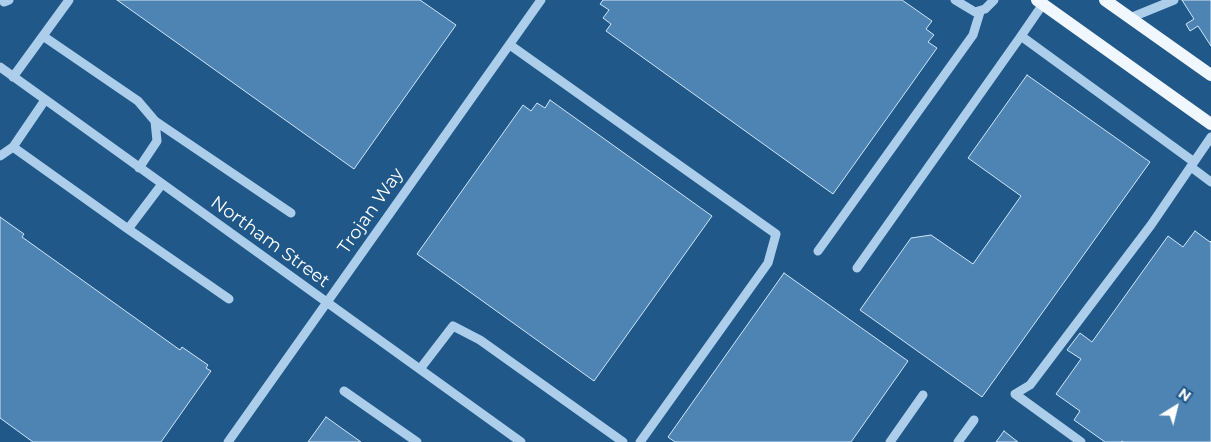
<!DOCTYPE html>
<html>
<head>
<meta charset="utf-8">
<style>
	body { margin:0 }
	#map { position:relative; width:1211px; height:442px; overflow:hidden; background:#205889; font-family:Montserrat,sans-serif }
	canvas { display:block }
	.north { position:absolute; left:1151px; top:382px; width:50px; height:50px; -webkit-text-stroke:4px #205889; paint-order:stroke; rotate:36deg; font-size:14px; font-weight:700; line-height:20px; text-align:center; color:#fff }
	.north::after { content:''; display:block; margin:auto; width:18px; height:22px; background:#fff; clip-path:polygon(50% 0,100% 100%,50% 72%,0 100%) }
</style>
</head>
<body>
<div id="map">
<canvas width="1211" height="442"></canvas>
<div class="north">N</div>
</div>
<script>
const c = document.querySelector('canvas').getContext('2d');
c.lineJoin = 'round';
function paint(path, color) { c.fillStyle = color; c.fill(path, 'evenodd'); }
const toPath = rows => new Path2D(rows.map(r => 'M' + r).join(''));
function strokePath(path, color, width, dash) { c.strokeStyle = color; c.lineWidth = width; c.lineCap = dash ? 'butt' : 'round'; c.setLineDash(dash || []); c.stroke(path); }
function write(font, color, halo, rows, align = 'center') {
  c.font = font + ' Montserrat,sans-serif'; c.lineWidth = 4; c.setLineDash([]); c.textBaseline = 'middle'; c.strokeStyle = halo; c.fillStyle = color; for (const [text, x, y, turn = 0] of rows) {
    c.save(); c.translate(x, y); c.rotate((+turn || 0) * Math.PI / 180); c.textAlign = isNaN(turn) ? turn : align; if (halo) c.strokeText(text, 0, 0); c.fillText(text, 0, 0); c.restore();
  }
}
const building = toPath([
	[117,0,420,0,456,25,354,169,117,0],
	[603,0,902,0,932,21,926,29,934,35,928,42,937,48,833,194,606,31,611,24,603,18,609,10,600,4,603,0],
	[1182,0,1211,0,1211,46,1198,26,1190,31,1186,24,1194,19,1182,0],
	[1027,75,1150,162,982,397,860,310,911,238,931,235,973,264,1021,196,968,158,1027,75],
	[550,100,712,216,594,381,417,254,523,105,531,111,537,103,545,108,550,100],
	[0,217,24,234,22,237,180,350,182,347,208,365,206,368,211,371,161,442,33,442,0,418,0,217],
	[1195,231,1210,242,1211,241,1211,442,1124,442,1122,441,1121,442,1105,442,1074,420,1080,411,1056,394,1081,359,1067,350,1080,333,1092,342,1168,236,1183,247,1195,231],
	[784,273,908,361,851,442,675,442,668,437,784,273],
	[326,417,361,442,308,442,326,417],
	[1004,431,1018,442,996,442,1004,431]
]);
paint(building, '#4d84b3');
strokePath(building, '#d1e6f8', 1);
strokePath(toPath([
	[2,0,4,2,9,0],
	[955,0,975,12,985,9,994,0],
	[1130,18,1174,0],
	[43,36,138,101,155,121,157,141,139,168],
	[1021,36,1043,4],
	[510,45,776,234,768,263,640,442],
	[0,67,521,442],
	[13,77,69,0],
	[45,100,13,147,128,229,162,184],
	[155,121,291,213],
	[0,156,13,147],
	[1191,167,1211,182],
	[128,229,229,299],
	[818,251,973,35,980,12],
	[857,268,1021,36,1194,162],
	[420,369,453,326,480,340,623,442],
	[344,391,417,442],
	[228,442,541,0],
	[890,442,923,395],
	[958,442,974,420],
	[1081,442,1015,394,1030,385,1151,225,1211,137]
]), '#acceeb', 9);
strokePath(toPath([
	[1037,0,1211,124],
	[1105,0,1211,75]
]), '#f0f7fe', 12);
write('18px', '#fff', '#205889', [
	["Trojan Way",371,211,-55],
	["Northam Street",270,242,36]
]);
</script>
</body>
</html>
